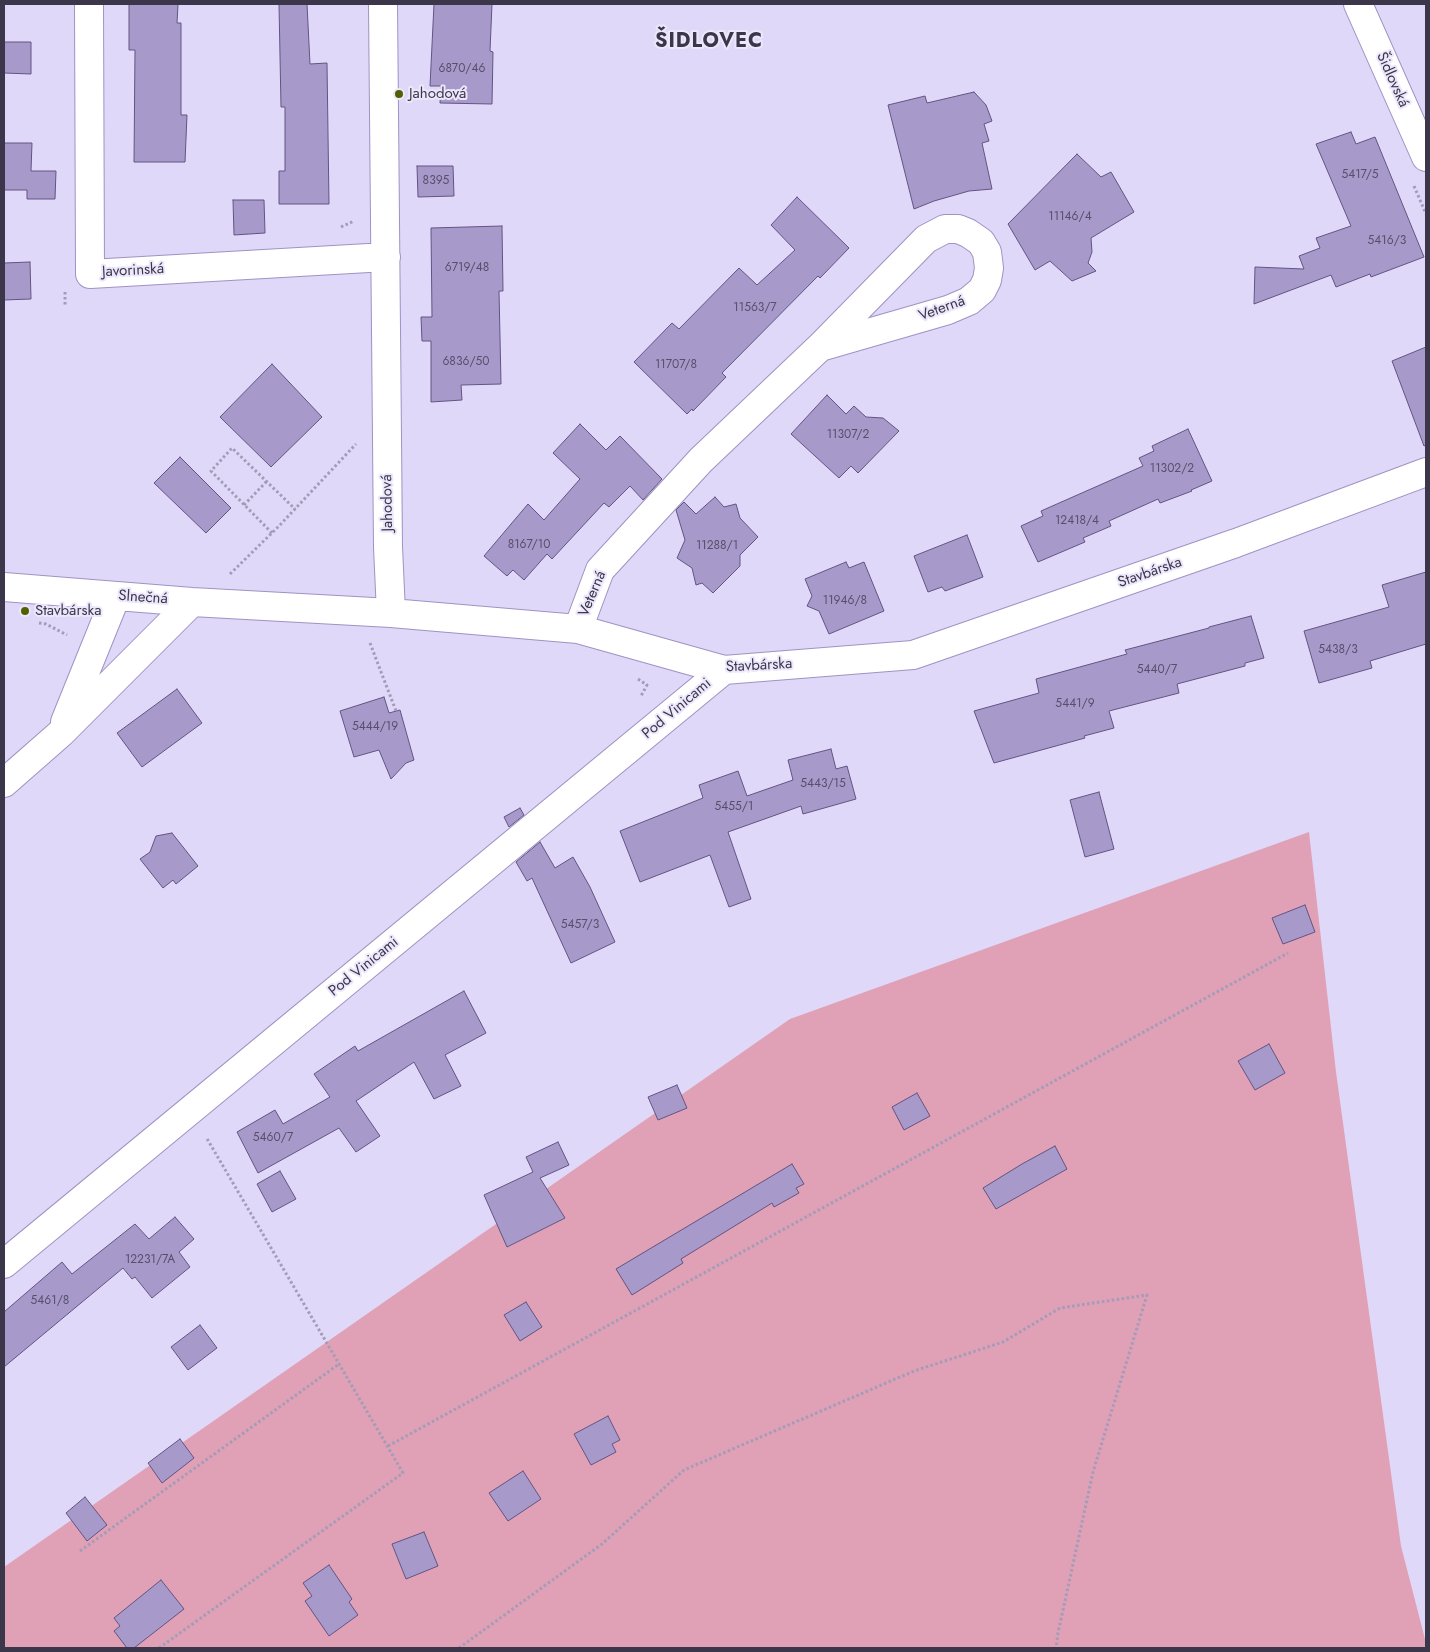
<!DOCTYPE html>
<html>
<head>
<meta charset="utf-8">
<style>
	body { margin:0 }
	#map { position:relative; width:1430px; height:1652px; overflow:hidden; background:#e0d8f8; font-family:Jost,sans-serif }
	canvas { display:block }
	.frame { position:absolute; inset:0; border:5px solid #3c364b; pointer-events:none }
</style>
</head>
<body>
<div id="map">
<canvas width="1430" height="1652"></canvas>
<div class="frame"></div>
</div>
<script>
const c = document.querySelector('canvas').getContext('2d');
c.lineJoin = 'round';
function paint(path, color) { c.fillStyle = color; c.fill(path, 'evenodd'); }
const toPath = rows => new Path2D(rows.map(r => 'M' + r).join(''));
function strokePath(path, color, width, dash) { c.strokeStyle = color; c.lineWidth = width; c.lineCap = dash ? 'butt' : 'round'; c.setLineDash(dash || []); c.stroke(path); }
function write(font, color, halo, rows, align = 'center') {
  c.font = font + ' Jost,sans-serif'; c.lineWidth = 4; c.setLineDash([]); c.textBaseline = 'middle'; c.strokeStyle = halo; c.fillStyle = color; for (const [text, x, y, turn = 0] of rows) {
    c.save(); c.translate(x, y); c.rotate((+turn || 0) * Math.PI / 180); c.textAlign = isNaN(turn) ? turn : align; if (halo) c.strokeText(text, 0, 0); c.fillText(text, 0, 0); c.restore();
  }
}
paint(toPath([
	[1309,832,1336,1072,1401,1546,1426,1643,1426,1648,4,1648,4,1567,790,1019]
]), '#e0a0b5');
const building = toPath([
	[129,4,178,4,177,23,181,23,181,115,187,115,185,162,134,162,135,50,129,50,129,4],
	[279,4,307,4,310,64,327,63,329,204,279,204,279,171,285,171,285,107,281,107,279,4],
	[434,4,492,4,490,51,493,52,492,104,440,103,441,86,430,86,434,4],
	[4,42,31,42,31,74,4,73,4,42],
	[974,92,986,105,992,121,984,124,989,141,982,143,992,189,969,191,934,201,914,209,888,105,925,96,927,103,974,92],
	[1351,132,1356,144,1375,137,1424,257,1371,277,1370,274,1336,287,1331,275,1254,304,1255,267,1304,269,1299,256,1320,248,1316,238,1351,226,1316,144,1351,132],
	[4,143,32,143,31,171,56,171,55,199,27,199,27,190,4,190,4,143],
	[1077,154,1101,177,1111,172,1134,212,1091,238,1092,252,1088,263,1096,271,1072,281,1050,261,1035,270,1008,224,1077,154],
	[417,166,453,166,454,196,418,197,417,166],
	[797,197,849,248,820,278,818,276,722,373,726,377,693,411,692,409,687,414,634,362,672,323,679,329,739,268,757,285,795,250,771,225,797,197],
	[233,200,264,200,265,233,234,235,233,200],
	[502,226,503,291,499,291,501,384,461,385,462,400,431,402,431,341,422,341,421,317,432,317,431,228,502,226],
	[30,262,31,299,4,300,4,263,30,262],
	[1426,347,1426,445,1424,446,1392,361,1426,347],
	[272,364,322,417,271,467,220,417,272,364],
	[827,395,846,414,854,406,866,417,883,418,899,431,858,473,851,466,839,478,791,434,827,395],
	[580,424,606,450,620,436,662,479,643,500,630,486,609,507,604,503,552,559,547,554,524,580,513,570,507,576,484,556,528,504,544,520,580,479,553,453,580,424],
	[1188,429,1212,481,1191,490,1192,491,1160,503,1158,499,1109,521,1111,526,1083,538,1085,542,1038,562,1021,526,1043,516,1041,511,1143,466,1139,458,1154,451,1152,446,1188,429],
	[180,457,231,508,206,533,154,483,180,457],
	[715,497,724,507,736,504,740,518,758,537,740,555,740,566,713,593,702,583,696,585,692,568,677,558,685,540,676,510,684,502,696,514,715,497],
	[967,535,983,577,945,591,942,587,928,592,914,556,967,535],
	[846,562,849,568,864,562,884,611,829,634,819,611,807,606,812,596,805,579,846,562],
	[1426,572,1426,644,1370,661,1372,668,1319,683,1304,631,1389,607,1382,585,1426,572],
	[1251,616,1264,658,1245,663,1245,666,1177,684,1179,693,1109,711,1114,728,1084,736,1085,738,994,763,974,711,1039,693,1036,679,1127,654,1125,650,1209,628,1209,627,1251,616],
	[177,689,202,723,142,767,117,733,177,689],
	[384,697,389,713,400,710,414,760,406,763,391,779,379,750,354,757,340,711,384,697],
	[831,749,836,769,847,766,856,799,803,814,801,806,728,832,751,899,729,907,710,855,640,882,620,831,703,798,699,785,738,771,747,796,793,780,788,760,831,749],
	[1099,792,1114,849,1085,857,1070,800,1099,792],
	[520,808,524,815,509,827,504,817,520,808],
	[172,833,198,866,176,884,173,880,163,888,140,859,150,852,156,836,172,833],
	[540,842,555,868,573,857,590,887,615,942,571,963,532,878,527,881,516,862,540,842],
	[1305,905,1315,932,1283,944,1272,918,1305,905],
	[464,991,486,1033,445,1055,461,1086,434,1099,414,1062,356,1101,380,1136,356,1152,339,1128,258,1173,237,1132,275,1110,283,1124,330,1097,314,1074,355,1046,358,1051,464,991],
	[1269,1044,1285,1073,1255,1090,1238,1061,1269,1044],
	[677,1085,687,1108,658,1120,648,1097,677,1085],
	[917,1093,930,1116,904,1130,892,1107,917,1093],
	[558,1142,569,1165,540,1178,565,1218,507,1247,484,1195,533,1172,526,1157,558,1142],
	[1055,1146,1067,1169,996,1209,983,1188,1022,1164,1055,1146],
	[792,1164,804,1184,796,1188,799,1193,774,1207,772,1203,681,1259,683,1263,632,1295,616,1269,792,1164],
	[280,1171,296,1199,272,1212,257,1184,280,1171],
	[175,1217,194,1239,179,1252,190,1267,152,1298,135,1277,132,1279,123,1268,4,1367,4,1312,62,1262,72,1274,135,1224,149,1239,175,1217],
	[526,1302,542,1327,520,1341,504,1315,526,1302],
	[200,1325,217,1348,188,1370,171,1347,200,1325],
	[608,1416,620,1440,612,1444,616,1452,591,1465,574,1434,608,1416],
	[180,1439,194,1458,162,1483,148,1463,180,1439],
	[523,1471,541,1499,508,1521,489,1493,523,1471],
	[85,1497,107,1525,87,1541,66,1513,85,1497],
	[424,1532,438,1566,406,1579,392,1544,424,1532],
	[329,1565,352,1599,349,1602,358,1615,329,1636,305,1601,312,1596,303,1583,329,1565],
	[161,1580,184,1609,134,1648,127,1648,114,1631,120,1626,114,1618,161,1580]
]);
paint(building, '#a899cb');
strokePath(building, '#625482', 1);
const minor = toPath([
	[89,4,90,274,386,257],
	[383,4,388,547,391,613],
	[1358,4,1426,157],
	[4,587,192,602,391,613,578,629,724,670,913,655,1236,543,1426,472],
	[578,629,600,570,701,460,820,347,926,239,945,229,958,229,968,233,981,242,987,252,989,268,987,280,982,290,969,301,948,310,820,347],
	[65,722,116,596],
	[4,783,61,733,192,602],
	[4,1264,724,670]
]);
strokePath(minor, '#a092c3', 30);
strokePath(toPath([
	[1414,186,1426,214],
	[341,227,354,221],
	[65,292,65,306],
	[244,505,267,481],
	[272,533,211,471,232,448,295,509],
	[230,574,279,526,356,444],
	[39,623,46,624,67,635],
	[370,643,396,711],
	[638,679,647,685,641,696],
	[388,1446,1288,953],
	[80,1551,339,1364],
	[159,1648,403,1473,206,1137],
	[459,1648,602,1544,684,1470,914,1371,1003,1342,1060,1308,1147,1295,1093,1472,1058,1633,1056,1648]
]), '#a39cb8', 3, [2.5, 2.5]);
strokePath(minor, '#fff', 28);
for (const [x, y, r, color] of [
	[399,94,5,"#546000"],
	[25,611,5,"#546000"]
]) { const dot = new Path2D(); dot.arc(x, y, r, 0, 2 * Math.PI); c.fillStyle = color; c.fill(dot); strokePath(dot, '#ede7fc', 2); }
write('12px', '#574f6b', null, [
	["6870/46",462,69],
	["5417/5",1360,175],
	["8395",436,181],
	["11146/4",1070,217],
	["5416/3",1387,241],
	["6719/48",467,268],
	["11563/7",755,308],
	["6836/50",466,362],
	["11707/8",676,365],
	["11307/2",848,435],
	["11302/2",1172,469],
	["12418/4",1077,521],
	["8167/10",529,545],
	["11288/1",717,546],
	["11946/8",845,601],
	["5438/3",1338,650],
	["5440/7",1157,670],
	["5441/9",1075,704],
	["5444/19",375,727],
	["5443/15",823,784],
	["5455/1",734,807],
	["5457/3",580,925],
	["5460/7",273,1138],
	["12231/7A",150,1260],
	["5461/8",50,1301]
]);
write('15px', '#3c364b', '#ede7fc', [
	["Šidlovská",1392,80,66],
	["Javorinská",133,271,-3],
	["Veterná",942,309,-20],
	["Jahodová",388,503,-91],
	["Stavbárska",1150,573,-19],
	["Veterná",593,594,-67],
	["Slnečná",143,598,4],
	["Stavbárska",759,666,-3],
	["Pod Vinicami",677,709,-40],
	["Pod Vinicami",364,967,-39]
]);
write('15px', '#3c364b', '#ede7fc', [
	["Jahodová",409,94],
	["Stavbárska",35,611]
], 'left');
c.letterSpacing = '1px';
write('bold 20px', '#3c364b', '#ede7fc', [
	["ŠIDLOVEC",709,42]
]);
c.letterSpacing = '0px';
</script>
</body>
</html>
